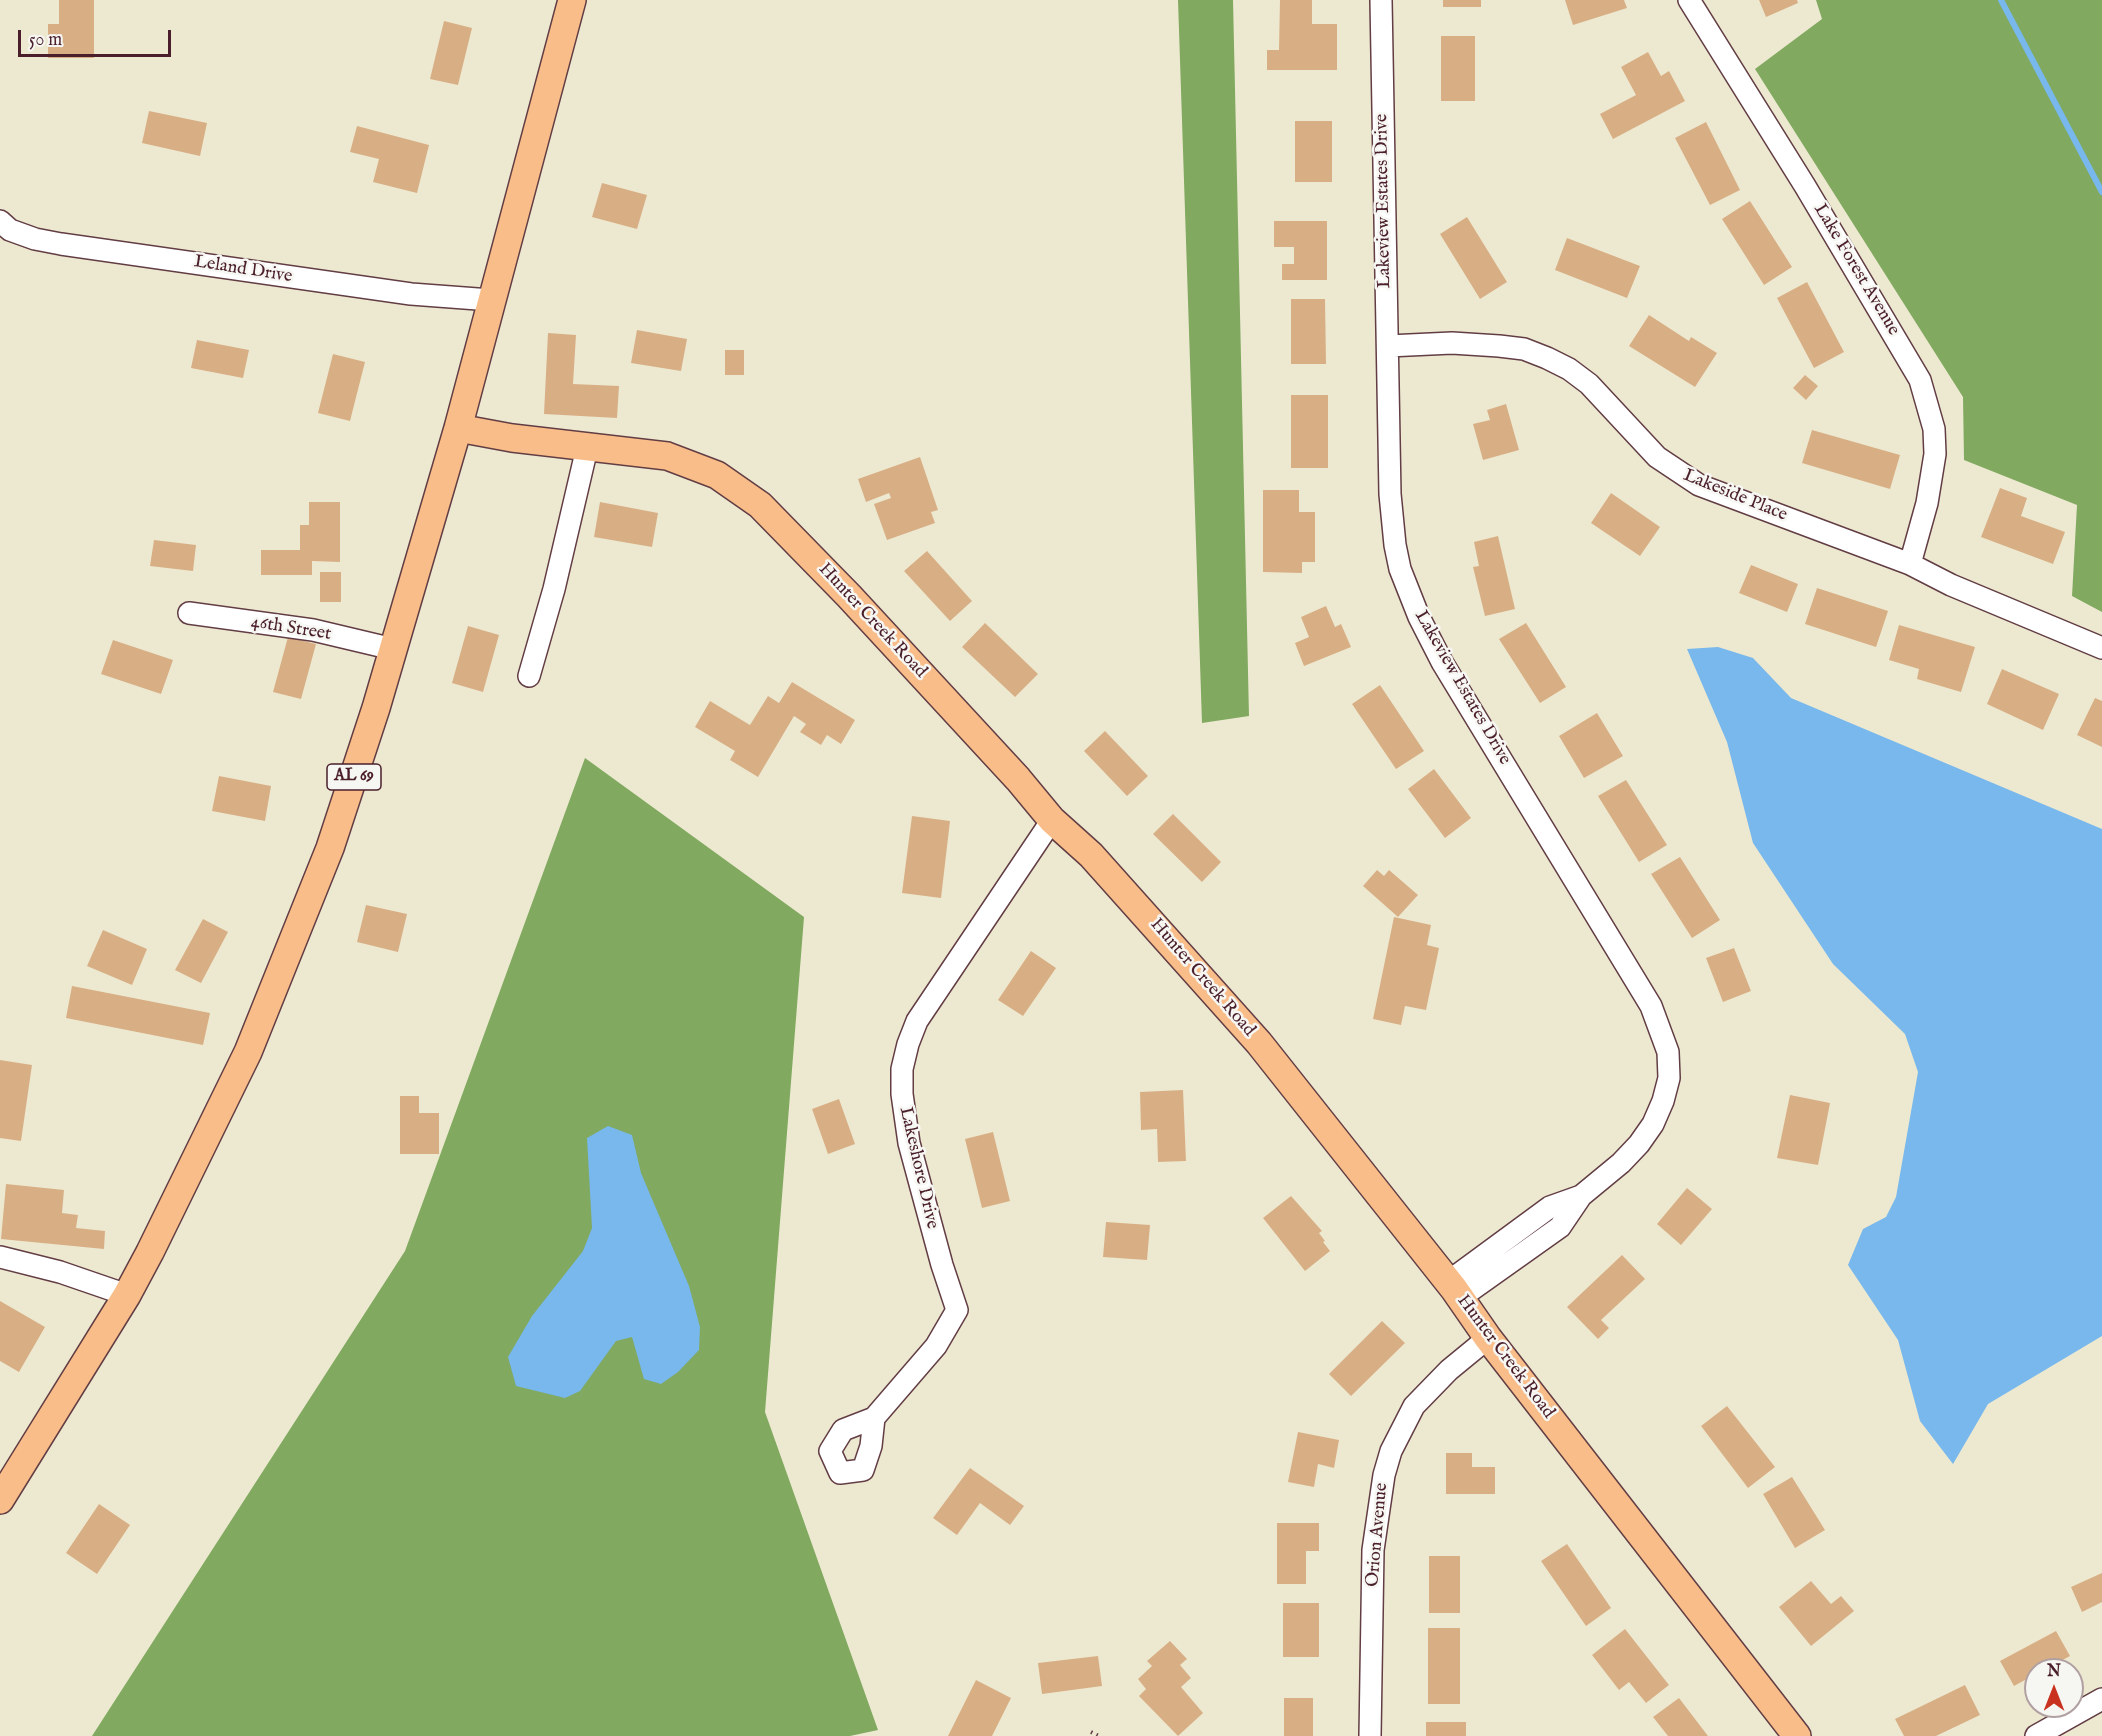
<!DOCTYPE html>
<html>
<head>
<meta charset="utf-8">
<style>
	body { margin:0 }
	#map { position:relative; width:2102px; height:1736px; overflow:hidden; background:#ede9d1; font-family:"IM FELL English",serif }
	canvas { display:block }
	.north { position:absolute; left:2024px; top:1658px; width:60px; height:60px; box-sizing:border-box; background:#f6f6f2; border:2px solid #b1a0a2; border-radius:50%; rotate:0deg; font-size:16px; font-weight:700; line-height:24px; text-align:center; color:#4a1f2b }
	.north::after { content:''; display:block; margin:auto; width:21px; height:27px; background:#c8321e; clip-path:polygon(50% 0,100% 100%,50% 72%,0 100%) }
	.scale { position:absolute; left:18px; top:30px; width:153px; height:27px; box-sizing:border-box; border:3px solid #4a1f2b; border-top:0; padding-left:8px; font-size:18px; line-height:21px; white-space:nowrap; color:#4a1f2b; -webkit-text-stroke:4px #f6f6f2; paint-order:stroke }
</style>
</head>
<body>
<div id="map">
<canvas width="2102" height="1736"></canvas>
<div class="north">N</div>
<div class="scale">50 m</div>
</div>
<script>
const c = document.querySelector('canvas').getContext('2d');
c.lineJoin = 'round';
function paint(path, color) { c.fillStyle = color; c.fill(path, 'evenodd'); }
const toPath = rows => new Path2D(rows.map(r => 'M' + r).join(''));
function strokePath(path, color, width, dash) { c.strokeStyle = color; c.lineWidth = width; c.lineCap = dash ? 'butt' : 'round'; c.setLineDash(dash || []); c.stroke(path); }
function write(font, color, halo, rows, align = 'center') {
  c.font = font + ' "IM FELL English",serif'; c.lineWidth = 5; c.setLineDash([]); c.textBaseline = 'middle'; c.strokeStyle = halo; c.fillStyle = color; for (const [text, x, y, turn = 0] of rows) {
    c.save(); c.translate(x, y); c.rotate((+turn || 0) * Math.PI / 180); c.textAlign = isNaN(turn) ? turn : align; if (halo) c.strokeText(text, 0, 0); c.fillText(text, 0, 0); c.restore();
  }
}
paint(toPath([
	[1178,0,1233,0,1249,716,1202,723],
	[1816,0,2102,0,2102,612,2072,596,2077,505,1964,460,1963,397,1755,69,1822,19],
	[585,758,804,917,765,1412,878,1730,850,1736,92,1736,405,1251]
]), '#81a960');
paint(toPath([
	[1718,647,1753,658,1791,698,2102,829,2102,1336,1988,1404,1953,1464,1920,1421,1898,1340,1848,1265,1863,1229,1886,1217,1896,1197,1918,1072,1905,1034,1833,964,1753,843,1727,742,1687,649],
	[608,1126,632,1135,641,1173,689,1286,700,1327,699,1350,678,1372,661,1384,644,1379,632,1337,616,1341,580,1391,565,1398,516,1386,508,1357,532,1316,583,1251,592,1228,587,1138]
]), '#78b8ec');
strokePath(toPath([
	[2001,0,2102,192]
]), '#78b8ec', 6);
paint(toPath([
	[59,0,94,0,94,58,48,58,48,24,59,24],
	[1280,0,1312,0,1312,24,1337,24,1337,70,1267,70,1267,50,1279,50],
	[1443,0,1481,0,1481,7,1443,7],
	[1565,0,1624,0,1627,8,1573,25],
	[1759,0,1797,0,1798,3,1766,17],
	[444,21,472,28,458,85,430,79],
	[1441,36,1475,36,1475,101,1441,101],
	[1648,52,1661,76,1669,71,1685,101,1613,139,1600,114,1636,95,1621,67],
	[149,111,207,123,200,156,142,143],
	[1295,121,1332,121,1332,182,1295,182],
	[1706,122,1740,190,1710,205,1675,138],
	[357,126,429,145,417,193,373,182,379,159,350,152],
	[602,183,647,195,637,229,592,217],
	[1750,201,1792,267,1764,285,1722,219],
	[1467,217,1507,282,1480,299,1440,234],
	[1274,221,1327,221,1327,280,1282,280,1282,264,1294,264,1294,247,1274,247],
	[1567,238,1640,266,1627,298,1555,270],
	[1807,282,1844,352,1814,368,1777,298],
	[1291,299,1325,299,1326,364,1291,364],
	[1649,315,1689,341,1691,337,1717,353,1695,387,1629,346],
	[637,330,687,339,681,371,631,363],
	[548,333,576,335,573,384,619,386,617,418,544,414],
	[197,340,249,350,243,378,191,368],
	[725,350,744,350,744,375,725,375],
	[333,354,365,362,350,421,318,413],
	[1805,375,1818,386,1806,400,1793,388],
	[1291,395,1328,395,1328,468,1291,468],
	[1506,404,1519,450,1483,460,1473,424,1490,420,1487,410],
	[1812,430,1900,455,1890,489,1802,463],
	[920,457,938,510,931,512,935,523,887,540,874,504,891,498,889,493,866,502,858,479],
	[2000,488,2027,498,2021,516,2065,532,2053,564,1981,537],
	[1263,490,1299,490,1299,512,1315,512,1315,562,1302,562,1302,573,1263,572],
	[1611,493,1660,527,1640,556,1591,523],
	[309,502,340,502,340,562,312,561,312,575,261,575,261,550,300,550,300,525,309,525],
	[600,502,658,513,652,547,594,537],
	[1498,536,1515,609,1485,616,1473,567,1479,566,1474,542],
	[154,540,196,545,193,571,150,566],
	[927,551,972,601,950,621,904,571],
	[1751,565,1798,584,1787,612,1739,593],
	[320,572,341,572,341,602,320,602],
	[1817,588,1888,611,1876,647,1805,624],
	[1326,606,1335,627,1341,624,1351,647,1304,666,1295,643,1309,637,1301,617],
	[985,623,1038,674,1015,697,962,647],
	[1526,623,1566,687,1540,703,1499,639],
	[1899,625,1975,647,1961,692,1917,679,1919,669,1889,660],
	[468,626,499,635,483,692,452,683],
	[288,637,316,644,301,699,273,692],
	[113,640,173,660,161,694,101,674],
	[2002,669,2059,694,2043,730,1987,704],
	[792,682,855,720,841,744,827,735,821,745,800,732,806,724,794,716,758,777,730,760,735,751,695,727,710,701,750,725,768,696,779,703],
	[1380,685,1424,751,1396,769,1352,704],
	[2095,698,2102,701,2102,747,2077,735],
	[1597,713,1623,756,1584,778,1559,736],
	[1105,731,1148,776,1127,796,1084,751],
	[1434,769,1471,818,1445,838,1408,789],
	[219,776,271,786,265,821,212,811],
	[1626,780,1667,845,1639,862,1598,796],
	[1173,814,1221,862,1202,882,1153,834],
	[912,816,950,821,941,898,902,893],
	[1680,857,1720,920,1692,938,1651,874],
	[1377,870,1384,876,1389,870,1418,895,1398,917,1363,886],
	[366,905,407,914,398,952,357,942],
	[1394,917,1431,925,1427,945,1439,948,1426,1010,1405,1006,1401,1025,1373,1019],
	[203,919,228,932,201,983,175,970],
	[103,930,147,949,132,985,87,966],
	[1734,948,1751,991,1723,1002,1706,958],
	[1031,951,1056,968,1023,1016,998,1000],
	[72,986,210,1013,203,1045,66,1018],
	[0,1060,32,1065,21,1141,0,1138],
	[1183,1090,1186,1161,1158,1162,1157,1129,1141,1130,1140,1092],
	[1790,1095,1830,1103,1818,1165,1777,1158],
	[400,1096,419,1096,419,1113,439,1113,439,1154,400,1154],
	[839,1099,855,1144,828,1154,812,1109],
	[993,1132,1010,1201,982,1208,965,1139],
	[6,1184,64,1190,62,1213,78,1215,76,1228,105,1231,104,1249,1,1239],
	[1687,1188,1712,1209,1681,1245,1657,1224],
	[1291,1196,1322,1231,1319,1233,1325,1241,1323,1242,1330,1251,1305,1271,1263,1218],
	[1106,1222,1150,1225,1147,1260,1103,1257],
	[1622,1255,1645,1279,1601,1320,1609,1328,1598,1339,1567,1307],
	[0,1301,45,1327,19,1372,0,1361],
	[1382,1321,1405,1343,1351,1396,1329,1374],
	[1727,1406,1775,1467,1748,1488,1701,1426],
	[1298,1432,1339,1440,1334,1468,1318,1464,1314,1487,1288,1482],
	[1446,1453,1472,1453,1472,1467,1495,1467,1495,1494,1446,1494],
	[970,1468,1024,1506,1010,1525,980,1503,957,1535,933,1518],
	[1792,1477,1825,1530,1795,1548,1763,1494],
	[99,1504,130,1525,97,1574,66,1553],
	[1277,1523,1319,1523,1319,1551,1306,1551,1306,1584,1277,1584],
	[1567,1544,1611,1608,1586,1626,1541,1561],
	[1429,1556,1460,1556,1460,1613,1429,1613],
	[2102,1573,2102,1602,2082,1612,2071,1587],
	[1811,1581,1831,1604,1841,1596,1854,1611,1811,1646,1779,1607],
	[1283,1603,1319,1603,1319,1657,1283,1657],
	[1428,1628,1460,1628,1460,1704,1428,1704],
	[1625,1629,1669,1685,1646,1703,1629,1682,1619,1690,1592,1655],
	[2056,1631,2070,1656,2044,1670,2036,1670,2036,1674,2014,1686,2000,1661],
	[1170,1641,1187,1659,1180,1665,1191,1678,1181,1687,1203,1713,1178,1736,1139,1696,1146,1689,1138,1679,1152,1666,1147,1661],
	[1098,1656,1102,1686,1042,1694,1038,1663],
	[976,1680,1011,1698,992,1736,948,1736],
	[1965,1685,1980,1715,1936,1736,1904,1736,1895,1719],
	[1284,1698,1313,1698,1313,1736,1284,1736],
	[1679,1698,1708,1736,1668,1736,1653,1717],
	[1426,1722,1466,1722,1466,1736,1426,1736]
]), '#d8af85');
const minor = toPath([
	[1381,0,1390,494,1395,545,1400,569,1419,617,1442,662,1651,1006,1668,1052,1669,1078,1663,1101,1653,1124,1639,1144,1621,1163,1581,1196,1560,1227,1460,1298],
	[1689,0,1805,186,1920,380,1934,429,1935,454,1927,503,1910,564],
	[0,221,10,230,35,239,61,244,411,294,491,300],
	[1388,346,1452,343,1499,346,1524,349,1547,358,1569,369,1589,384,1657,457,1699,485,1910,564,1951,585,2102,648],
	[189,613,313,630,393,649],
	[529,676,554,589,587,448],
	[0,1257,60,1272,127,1295],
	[1448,1282,1550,1207,1581,1196],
	[874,1418,936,1346,957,1310,942,1265,909,1143,902,1094,902,1069,908,1044,917,1021,1052,820],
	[874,1418,871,1446,863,1470,840,1473,830,1451,843,1430,874,1418],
	[1370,1736,1373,1550,1384,1475,1391,1451,1414,1406,1449,1370,1488,1338],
	[2036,1736,2102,1699]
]);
const major = toPath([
	[458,428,512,438,667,456,717,475,760,505,849,596,1018,779,1052,820,1091,855,1259,1043,1454,1289,1488,1338,1797,1736],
	[0,1500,127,1295,150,1252,248,1052,330,848,376,708,458,428,572,0]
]);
strokePath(minor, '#623d44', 24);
strokePath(major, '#623d44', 30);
strokePath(toPath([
	[1091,1732,1099,1736]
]), '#623d44', 4, [1.5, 4.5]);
strokePath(minor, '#fff', 21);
strokePath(major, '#f8bd88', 27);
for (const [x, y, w] of [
	[354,777,54]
]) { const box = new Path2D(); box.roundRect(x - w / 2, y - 13, w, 26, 4.5); c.fillStyle = '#f6f6f2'; c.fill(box); strokePath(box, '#4a1f2b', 1.5); }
write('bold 16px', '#4a1f2b', null, [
	["AL 69",354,777]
]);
write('18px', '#4a1f2b', '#f6f6f2', [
	["Lakeview Estates Drive",1384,201,-91],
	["Leland Drive",243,270,9],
	["Lake Forest Avenue",1856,270,59],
	["Lakeside Place",1735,496,22],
	["Hunter Creek Road",872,621,47],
	["46th Street",291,629,9],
	["Lakeview Estates Drive",1462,688,60],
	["Hunter Creek Road",1202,978,49],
	["Lakeshore Drive",918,1168,77],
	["Hunter Creek Road",1505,1357,53],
	["Orion Avenue",1378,1535,-85]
]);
</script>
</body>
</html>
